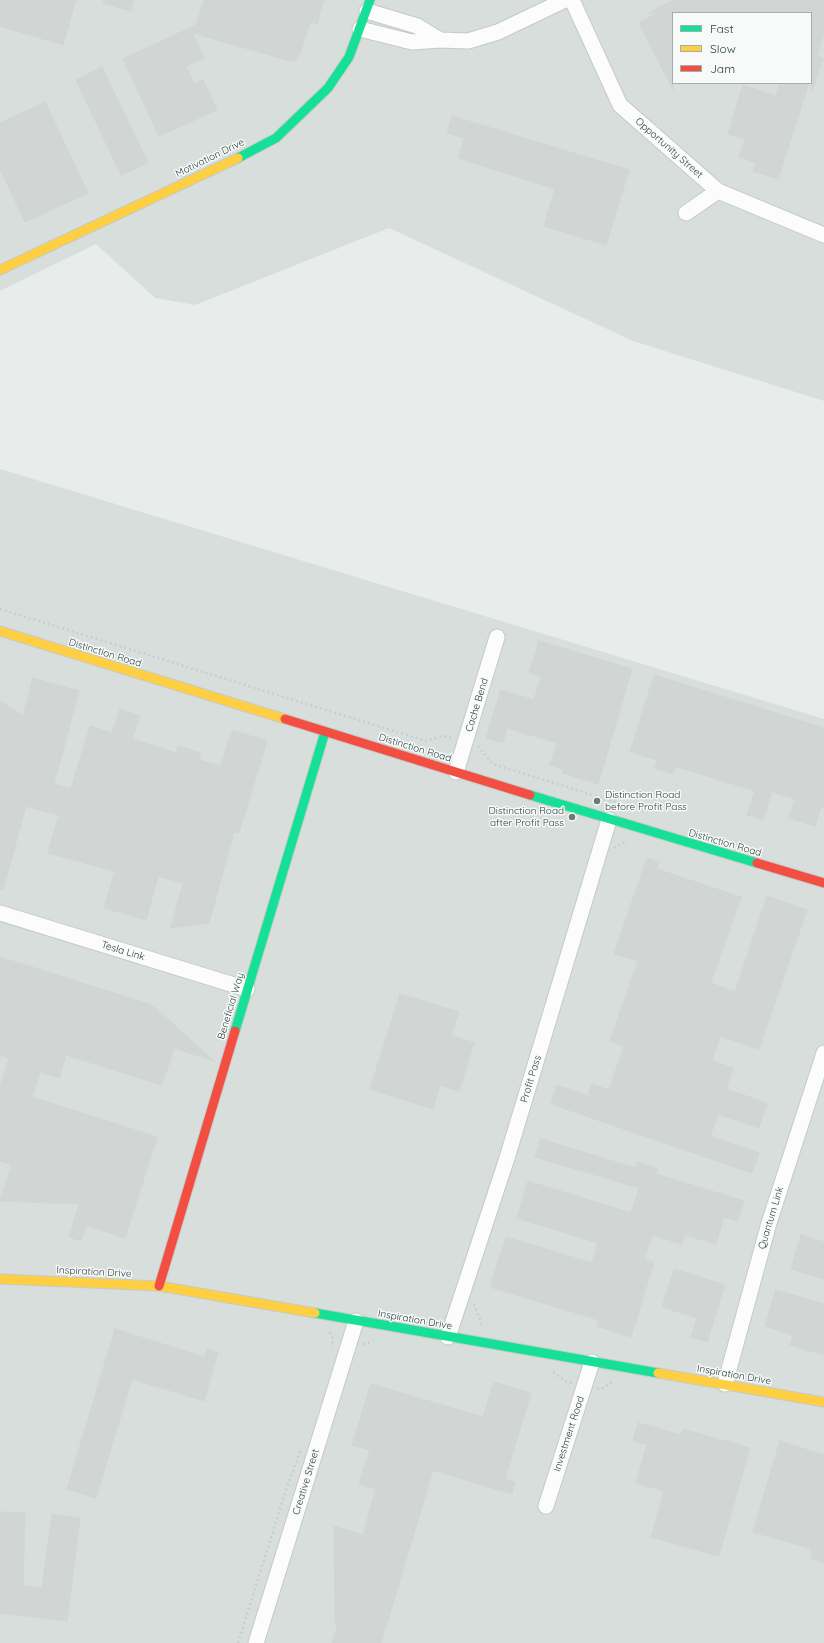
<!DOCTYPE html>
<html>
<head>
<meta charset="utf-8">
<style>
	body { margin:0 }
	#map { position:relative; width:824px; height:1643px; overflow:hidden; background:#e8edeb; font-family:Quicksand,sans-serif }
	canvas { display:block }
	.legend { position:absolute; left:672px; top:12px; width:140px; height:72px; box-sizing:border-box; background:#f7faf9; border:1px solid #a4afad; margin:0; padding:5px 7px; list-style:none; font-size:12px; color:#273f3a }
	.legend li { display:flex; align-items:center; gap:8px; height:20px }
	.legend b { width:20px; border:1px solid #a4afad }
</style>
</head>
<body>
<div id="map">
<canvas width="824" height="1643"></canvas>
<ul class="legend">
<li><b style="height:5px;background:#16e098"></b>Fast</li>
<li><b style="height:5px;background:#ffcf43"></b>Slow</li>
<li><b style="height:5px;background:#f24e42"></b>Jam</li>
</ul>
</div>
<script>
const c = document.querySelector('canvas').getContext('2d');
c.lineJoin = 'round';
function paint(path, color) { c.fillStyle = color; c.fill(path, 'evenodd'); }
const toPath = rows => new Path2D(rows.map(r => 'M' + r).join(''));
function strokePath(path, color, width, dash) { c.strokeStyle = color; c.lineWidth = width; c.lineCap = dash ? 'butt' : 'round'; c.setLineDash(dash || []); c.stroke(path); }
function write(font, color, halo, rows, align = 'center') {
  c.font = font + ' Quicksand,sans-serif'; c.lineWidth = 3; c.setLineDash([]); c.textBaseline = 'middle'; c.strokeStyle = halo; c.fillStyle = color; for (const [text, x, y, turn = 0] of rows) {
    c.save(); c.translate(x, y); c.rotate((+turn || 0) * Math.PI / 180); c.textAlign = isNaN(turn) ? turn : align; if (halo) c.strokeText(text, 0, 0); c.fillText(text, 0, 0); c.restore();
  }
}
paint(toPath([
	[0,0,824,0,824,401,633,341,389,228,195,305,155,298,96,244,0,291],
	[673,13,811,13,811,83,673,83],
	[0,469,824,719,824,1643,0,1643]
]), '#d7dedb');
const building = toPath([
	[0,0,76,0,63,45,0,26,0,0],
	[104,0,134,0,131,11,103,3,104,0],
	[204,0,324,0,317,24,310,22,300,54,294,62,193,33,204,58,186,66,194,84,203,80,217,110,159,136,123,59,196,25,204,0],
	[674,0,824,0,824,33,817,56,823,58,813,89,811,89,811,13,673,13,673,90,639,23,658,13,648,13,674,0],
	[102,67,148,163,121,175,76,80,102,67],
	[780,83,809,83,778,179,753,171,756,163,739,157,745,139,728,134,743,85,776,96,780,83],
	[45,102,88,193,25,222,0,169,0,123,45,102],
	[452,116,629,170,606,245,544,226,555,189,458,158,464,138,447,133,452,116],
	[539,641,632,669,598,784,562,773,563,769,550,765,557,743,507,728,503,743,486,738,501,690,534,700,541,677,529,673,539,641],
	[654,675,824,728,824,808,821,807,815,826,789,818,795,799,772,792,763,820,747,815,755,791,675,766,673,774,654,768,657,760,630,752,654,675],
	[33,678,79,691,54,784,71,789,90,726,112,733,120,709,140,716,132,739,176,753,178,746,201,753,199,760,221,766,232,730,267,741,239,833,234,832,209,923,171,928,183,883,158,876,146,920,104,908,115,871,48,853,59,815,26,806,3,890,0,890,0,701,23,716,33,678],
	[647,858,659,862,657,869,741,897,711,983,735,992,767,896,807,910,759,1049,720,1036,712,1061,733,1068,726,1089,767,1103,759,1128,718,1114,710,1136,759,1153,752,1173,551,1104,557,1085,588,1096,592,1084,609,1090,624,1046,610,1041,638,961,614,954,647,858],
	[0,957,152,1005,214,1061,174,1048,162,1085,66,1055,59,1078,40,1072,32,1097,157,1137,125,1238,86,1225,81,1241,69,1237,79,1204,0,1201,12,1165,0,1161,0,1087,9,1058,0,1055,0,957],
	[400,994,459,1012,451,1035,474,1043,459,1091,440,1085,433,1109,370,1089,400,994],
	[541,1139,635,1168,637,1162,658,1168,656,1174,744,1201,738,1221,724,1217,716,1244,685,1235,682,1244,652,1235,644,1259,654,1262,631,1337,597,1326,599,1320,490,1287,506,1237,592,1263,598,1243,517,1218,528,1181,631,1213,639,1188,535,1157,541,1139],
	[801,1235,824,1242,824,1279,791,1269,801,1235],
	[674,1269,725,1285,707,1342,691,1337,697,1318,662,1307,674,1269],
	[776,1290,824,1304,824,1355,790,1345,793,1335,765,1326,776,1290],
	[115,1329,204,1357,207,1349,218,1352,204,1401,132,1379,96,1498,67,1489,115,1329],
	[494,1382,531,1393,505,1479,515,1482,512,1494,433,1470,381,1643,332,1643,338,1623,335,1622,334,1526,363,1535,376,1489,359,1484,370,1450,352,1445,371,1384,483,1417,494,1382],
	[638,1423,681,1435,683,1429,750,1448,719,1556,651,1537,664,1491,636,1483,647,1445,633,1441,638,1423],
	[780,1441,824,1455,824,1563,810,1558,812,1549,753,1532,780,1441],
	[0,1512,25,1513,23,1586,42,1588,52,1514,80,1518,67,1621,0,1613,0,1512]
]);
paint(building, '#d1d5d4');
strokePath(building, '#d1d6d4', 1);
const street = toPath([
	[572,0,620,105,718,191,824,235],
	[367,11,417,26,440,40],
	[360,29,412,42,440,40,468,41,498,32,565,0],
	[686,213,718,191],
	[456,772,497,637],
	[0,913,247,989],
	[448,1337,507,1158,609,820],
	[725,1384,769,1223,824,1053],
	[546,1506,592,1362],
	[256,1643,356,1321]
]);
const fast = toPath([
	[238,158,276,138,328,88,349,57,370,0],
	[530,795,757,863],
	[235,1031,325,732],
	[315,1313,658,1373]
]);
const slow = toPath([
	[0,270,238,158],
	[0,631,285,719],
	[0,1279,159,1286,315,1313],
	[658,1373,824,1402]
]);
const jam = toPath([
	[285,719,530,795],
	[757,863,824,883],
	[159,1286,235,1031]
]);
strokePath(street, '#c5cac8', 17);
strokePath(fast, '#c5cbc9', 11);
strokePath(slow, '#c5cbc9', 11);
strokePath(jam, '#c5cbc9', 11);
strokePath(toPath([
	[0,609,426,741,443,736,452,738],
	[478,746,493,764,647,812],
	[614,848,625,842],
	[474,1304,482,1325],
	[330,1332,333,1340,332,1347],
	[363,1344,366,1344,373,1341],
	[553,1372,565,1381,572,1383],
	[597,1388,601,1389,612,1382],
	[238,1643,285,1493,301,1449]
]), '#c8cecd', 2.5, [2, 3]);
strokePath(street, '#fcfcfc', 15);
strokePath(fast, '#16e098', 9);
strokePath(slow, '#ffcf43', 9);
strokePath(jam, '#f24e42', 9);
for (const [x, y, r, color] of [
	[597,801,4,"#6b7c78"],
	[572,817,4,"#6b7c78"]
]) { const dot = new Path2D(); dot.arc(x, y, r, 0, 2 * Math.PI); c.fillStyle = color; c.fill(dot); strokePath(dot, '#f7faf9', 1.5); }
write('10px', '#273f3a', '#f7faf9', [
	["Opportunity Street",669,148,41],
	["Motivation Drive",210,158,-26],
	["Distinction Road",105,653,17],
	["Cache Bend",477,705,-73],
	["Distinction Road",415,748,17],
	["Distinction Road",725,843,16],
	["Tesla Link",123,951,17],
	["Beneficial Way",231,1006,-73],
	["Profit Pass",531,1079,-73],
	["Quantum Link",771,1218,-73],
	["Inspiration Drive",94,1272,3],
	["Inspiration Drive",415,1320,10],
	["Inspiration Drive",734,1375,10],
	["Investment Road",569,1434,-72],
	["Creative Street",306,1482,-73]
]);
write('10px', '#273f3a', '#f7faf9', [
	["Distinction Road",605,795],
	["before Profit Pass",605,807],
	["Distinction Road",564,811,"right"],
	["after Profit Pass",564,823,"right"]
], 'left');
</script>
</body>
</html>
